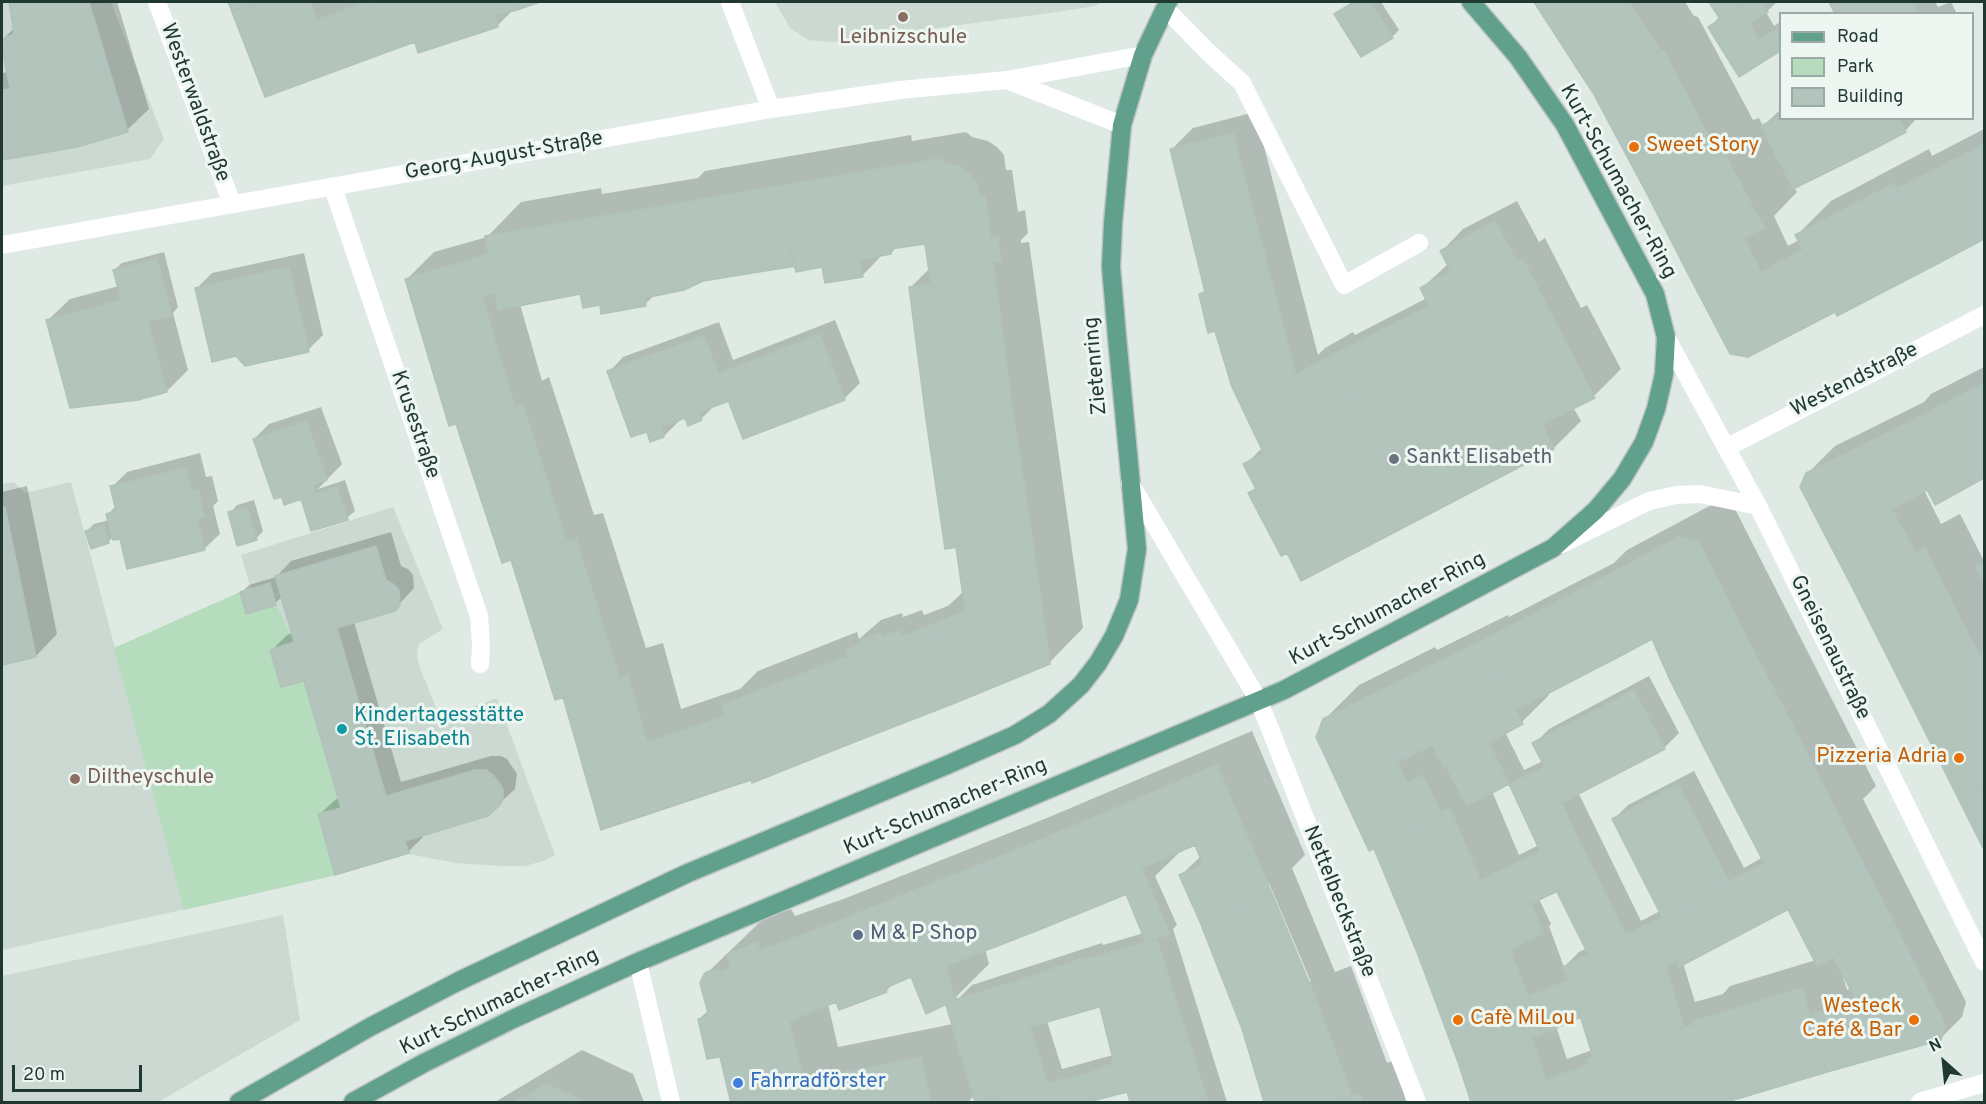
<!DOCTYPE html>
<html>
<head>
<meta charset="utf-8">
<style>
	body { margin:0 }
	#map { position:relative; width:1986px; height:1104px; overflow:hidden; background:#deeae3; font-family:Overpass,sans-serif }
	canvas { display:block }
	.frame { position:absolute; inset:0; border:3px solid #1f3930; pointer-events:none }
	.legend { position:absolute; left:1779px; top:12px; width:195px; height:108px; box-sizing:border-box; background:#eef6f1; border:2px solid #9baaa4; margin:0; padding:8px 10px; list-style:none; font-size:18px; color:#1f3930 }
	.legend li { display:flex; align-items:center; gap:12px; height:30px }
	.legend b { width:30px; border:2px solid #9baaa4 }
	.north { position:absolute; left:1914px; top:1032px; width:60px; height:60px; -webkit-text-stroke:4px #eef6f1; paint-order:stroke; rotate:333deg; font-size:16px; font-weight:700; line-height:24px; text-align:center; color:#1f3930 }
	.north::after { content:''; display:block; margin:auto; width:21px; height:27px; background:#1f3930; clip-path:polygon(50% 0,100% 100%,50% 72%,0 100%) }
	.scale { position:absolute; left:12px; top:1065px; width:130px; height:27px; box-sizing:border-box; border:3px solid #1f3930; border-top:0; padding-left:8px; font-size:18px; line-height:21px; white-space:nowrap; color:#1f3930; -webkit-text-stroke:4px #eef6f1; paint-order:stroke }
</style>
</head>
<body>
<div id="map">
<canvas width="1986" height="1104"></canvas>
<div class="frame"></div>
<ul class="legend">
<li><b style="height:8px;background:#61a08c"></b>Road</li>
<li><b style="height:16px;background:#b5dcbd"></b>Park</li>
<li><b style="height:16px;background:#b3c4bc"></b>Building</li>
</ul>
<div class="north">N</div>
<div class="scale">20 m</div>
</div>
<script>
const c = document.querySelector('canvas').getContext('2d');
c.lineJoin = 'round';
function paint(path, color) { c.fillStyle = color; c.fill(path, 'evenodd'); }
const toPath = rows => new Path2D(rows.map(r => 'M' + r).join(''));
function strokePath(path, color, width, dash) { c.strokeStyle = color; c.lineWidth = width; c.lineCap = dash ? 'butt' : 'round'; c.setLineDash(dash || []); c.stroke(path); }
function write(font, color, halo, rows, align = 'center') {
  c.font = font + ' Overpass,sans-serif'; c.lineWidth = 6; c.setLineDash([]); c.textBaseline = 'middle'; c.strokeStyle = halo; c.fillStyle = color; for (const [text, x, y, turn = 0] of rows) {
    c.save(); c.translate(x, y); c.rotate((+turn || 0) * Math.PI / 180); c.textAlign = isNaN(turn) ? turn : align; if (halo) c.strokeText(text, 0, 0); c.fillText(text, 0, 0); c.restore();
  }
}
paint(toPath([
	[2,2,111,2,164,139,150,159,2,186],
	[775,2,1102,2,1095,6,1064,11,833,42,808,40,790,28],
	[14,482,25,493,71,482,115,648,251,589,241,555,393,507,443,629,419,644,417,653,419,665,436,708,451,715,497,698,555,855,543,861,525,866,503,866,455,863,409,854,325,878,2,950,2,484],
	[283,915,300,1020,158,1102,2,1102,2,976]
]), '#ccd9d2');
paint(toPath([
	[240,592,246,614,276,605,294,642,270,650,281,687,304,681,341,808,318,814,335,875,184,910,114,648]
]), '#b5dcbd');
paint(toPath([
	[10,2,117,2,149,109,127,130,76,146,2,159,2,73,8,72,2,40,15,27],
	[230,2,536,2,514,9,498,25,419,52,416,40,266,95],
	[1352,2,1381,2,1399,30,1392,37,1335,15],
	[1536,2,1685,2,1694,16,1698,17,1753,120,1759,118,1763,126,1780,110,1780,118,1917,118,1905,131,1794,187,1797,192,1774,216,1788,246,1799,240,1797,235,1831,201,1929,149,1932,156,1984,129,1984,237,1838,314,1836,310,1731,353,1594,93],
	[1711,2,1777,2,1766,12,1774,26,1780,22,1780,49,1739,75,1710,27,1720,16],
	[1831,2,1935,2,1938,7,1951,2,1957,14,1836,14],
	[1255,112,1318,355,1325,348,1353,332,1355,335,1427,298,1422,288,1448,264,1442,251,1463,229,1517,201,1539,242,1545,238,1581,308,1587,305,1621,369,1594,396,1573,407,1581,421,1554,448,1302,578,1288,551,1250,493,1257,487,1245,465,1262,448,1216,330,1200,295,1206,289,1171,150,1193,128],
	[966,132,972,137,988,141,998,148,1004,155,1006,170,1012,170,1018,212,1025,210,1028,233,1021,240,1021,243,1029,242,1083,628,1049,663,752,778,602,828,564,695,556,698,512,558,503,561,407,279,434,252,487,237,521,202,601,188,602,194,698,178,705,171,911,135,912,141],
	[927,243,930,268,910,288,964,591,948,606,924,615,922,610,903,617,902,613,881,620,859,639,857,632,758,671,740,689,681,709,663,643,646,648,603,513,594,515,549,377,542,381,520,304,581,291,601,303,645,304,655,295,703,279,797,264,823,265,862,276,883,254,891,253,897,247],
	[164,252,178,307,173,313,188,370,167,391,48,320,70,299,119,286,114,270,122,263],
	[304,253,323,335,308,350,197,288,212,273],
	[835,320,860,383,845,398,744,437,730,399,716,404,701,419,686,416,678,419,679,421,664,436,651,440,648,430,609,372,623,357,719,322,733,360],
	[1984,367,1984,477,1936,503,1928,488,1924,490,1941,524,1960,514,1984,561,1984,846,1801,487,1807,474,1835,446,1924,402,1931,394],
	[321,407,342,464,318,489,345,480,355,511,347,518,302,497,254,439,269,424],
	[200,453,206,477,212,476,218,501,213,506,220,534,205,548,128,567,121,537,114,536,108,542,87,531,94,524,109,520,108,514,116,506,112,487,127,472],
	[27,486,57,634,36,656,2,663,2,492],
	[254,500,263,531,256,539,230,513,237,505],
	[1715,503,1734,507,1876,786,1863,799,1966,1002,1962,1017,1940,1039,1722,1102,1473,1102,1461,1065,1324,720,1359,685,1435,647,1437,650,1508,615,1509,617,1614,563,1627,550],
	[1653,637,1763,857,1744,868,1694,771,1628,805,1613,820,1660,911,1641,921,1578,792,1664,748,1679,733,1649,676,1549,729,1534,744,1543,761,1524,770,1505,732,1522,722,1549,695,1548,692],
	[1509,782,1539,845,1519,855,1492,791],
	[1558,890,1587,948,1579,952,1564,967,1549,926,1551,924,1539,899],
	[1789,907,1816,960,1730,986,1723,994,1695,1002,1683,963],
	[1842,974,1851,988,1847,990],
	[1582,1015,1592,1050,1567,1059,1556,1026],
	[391,532,401,566,408,569,413,575,414,588,394,610,354,622,401,782,491,756,501,756,507,759,517,774,515,789,499,804,422,834,423,837,408,852,320,814,335,800,339,798,305,679,272,650,287,635,293,633,282,597,275,603,241,593,249,585,276,577,291,561],
	[1252,731,1305,855,1292,868,1335,972,1351,966,1387,1063,1395,1060,1406,1102,1265,1102,1243,1027,1181,875,1201,856,1195,843,1183,849,1155,876,1177,925,1173,929,1227,1102,1132,1102,1128,1090,1077,1102,976,1102,974,1096,968,1102,913,1102,912,1098,891,1102,732,1102,721,1055,699,1019,709,1010,706,974,762,920,791,909,795,916,846,898,1047,818],
	[1269,883,1311,982,1308,982,1267,884],
	[1132,890,1144,933,1103,945,1102,943,972,985,958,999,956,997,989,964,985,949],
	[912,975,953,1000,947,1005,953,1024,838,1047,828,1004,886,991,895,982],
	[1100,1006,1113,1055,1062,1069,1047,1021],
	[582,1050,633,1074,644,1102,495,1102]
]), '#0003');
const building = toPath([
	[9,2,37,2,38,4,45,2,89,2,128,132,77,147,2,160,2,90,10,89,2,48,2,39,14,34,9,2],
	[228,2,260,2,232,12,228,2],
	[260,2,310,2,317,20,366,2,374,2,390,51,265,97,232,12,260,2],
	[374,2,514,2,517,10,495,15,498,27,418,53,415,42,390,51,374,2],
	[514,2,540,2,517,10,514,2],
	[1354,2,1370,2,1393,38,1361,57,1334,14,1354,2],
	[1534,2,1629,2,1660,50,1593,93,1534,2],
	[1709,2,1748,2,1720,19,1709,2],
	[1748,2,1762,2,1768,12,1749,23,1759,40,1779,28,1780,51,1739,77,1708,27,1748,2],
	[1829,2,1914,2,1919,14,1835,14,1829,2],
	[1660,50,1664,51,1718,154,1646,192,1593,93,1660,50],
	[1780,116,1780,118,1863,118,1878,147,1793,189,1761,126,1780,116],
	[1863,118,1899,118,1906,132,1878,147,1863,118],
	[1233,133,1296,375,1322,424,1264,454,1232,387,1215,331,1208,333,1199,294,1205,292,1170,149,1233,133],
	[1984,144,1984,239,1937,264,1897,189,1984,144],
	[1724,152,1764,228,1685,268,1646,192,1724,152],
	[938,159,945,163,961,167,971,175,977,183,979,197,985,196,991,238,998,237,1001,261,993,262,995,276,931,285,925,244,890,249,877,169,938,159],
	[877,169,891,254,860,260,863,277,825,283,822,267,796,272,767,188,877,169],
	[1894,183,1937,264,1837,316,1795,235,1894,183],
	[767,188,796,266,703,281,684,290,669,205,767,188],
	[669,205,684,290,645,298,646,306,601,314,600,305,583,308,567,222,669,205],
	[1495,221,1517,262,1523,259,1560,331,1507,358,1495,335,1352,408,1326,358,1429,306,1420,288,1451,272,1440,251,1495,221],
	[567,222,580,294,498,310,485,236,567,222],
	[1744,238,1761,272,1803,250,1835,312,1748,357,1730,354,1685,268,1744,238],
	[488,254,495,292,482,296,515,407,449,426,405,279,488,254],
	[157,259,172,316,148,321,141,295,121,300,113,270,157,259],
	[289,267,309,352,245,366,236,356,212,362,195,288,289,267],
	[995,276,1012,406,926,419,909,287,995,276],
	[141,295,167,392,138,400,70,408,46,320,141,295],
	[1560,331,1595,398,1542,424,1554,449,1301,581,1287,553,1281,556,1248,493,1256,489,1243,464,1322,424,1296,375,1326,358,1352,408,1495,335,1507,358,1560,331],
	[820,334,845,400,743,439,718,374,820,334],
	[704,336,729,401,699,412,702,420,688,426,685,418,661,427,664,437,650,442,647,432,631,437,607,371,704,336],
	[1984,383,1984,478,1935,505,1895,429,1984,383],
	[522,403,567,541,502,563,456,424,515,407,522,403],
	[1012,406,1032,536,945,549,926,419,1012,406],
	[306,421,327,480,313,485,316,494,284,505,282,497,274,499,253,439,306,421],
	[1895,429,1927,490,1892,509,1915,552,1851,585,1800,487,1806,473,1895,429],
	[186,467,191,491,198,490,204,517,197,519,205,550,165,560,145,478,186,467],
	[145,478,165,560,127,569,120,539,113,540,106,514,116,511,110,486,145,478],
	[337,487,348,520,311,531,301,499,337,487],
	[5,507,36,657,2,665,2,508,5,507],
	[247,507,257,540,237,546,228,512,247,507],
	[104,525,109,543,91,549,85,531,104,525],
	[1032,536,1050,664,955,703,925,627,965,611,956,547,1032,536],
	[1679,537,1699,542,1747,638,1669,678,1652,639,1626,653,1591,584,1679,537],
	[576,539,620,679,555,700,511,560,576,539],
	[376,546,386,580,393,584,399,590,400,605,395,611,337,628,386,796,475,770,486,770,492,774,500,784,503,789,503,799,500,805,488,816,405,841,409,853,335,875,318,814,341,808,304,681,281,687,270,650,294,642,275,576,376,546],
	[1925,548,1979,655,1905,692,1851,585,1925,548],
	[1984,563,1984,584,1976,567,1984,563],
	[270,583,276,605,246,614,240,592,270,583],
	[1591,584,1626,653,1516,710,1481,641,1591,584],
	[925,627,955,703,852,743,822,666,849,656,846,650,860,644,858,641,880,633,882,637,900,630,902,636,925,627],
	[1747,638,1790,720,1711,761,1669,678,1747,638],
	[1481,641,1523,724,1443,767,1400,681,1481,641],
	[1984,652,1984,782,1957,796,1905,692,1984,652],
	[822,666,852,743,752,783,722,705,822,666],
	[628,676,647,742,726,716,751,780,601,830,563,697,628,676],
	[1400,681,1432,745,1397,763,1408,783,1423,775,1442,814,1369,851,1316,737,1323,719,1400,681],
	[1634,690,1665,749,1563,802,1532,743,1634,690],
	[1790,720,1842,822,1764,863,1711,761,1790,720],
	[1489,743,1509,784,1467,806,1445,765,1489,743],
	[1217,765,1271,891,1200,922,1179,875,1203,865,1195,845,1142,868,1116,808,1217,765],
	[1545,767,1576,835,1540,851,1509,784,1545,767],
	[1984,782,1984,850,1957,796,1984,782],
	[1678,784,1729,882,1662,917,1612,819,1678,784],
	[1116,808,1149,885,1041,929,1011,852,1116,808],
	[1450,808,1497,920,1417,952,1374,849,1450,808],
	[1842,822,1895,925,1817,966,1764,863,1842,822],
	[1576,835,1595,873,1497,920,1481,880,1576,835],
	[1011,852,1041,929,946,966,915,890,1011,852],
	[1764,863,1787,910,1679,967,1662,917,1764,863],
	[1595,873,1626,935,1588,954,1557,892,1595,873],
	[1149,885,1170,934,1146,943,1126,894,1149,885],
	[915,890,946,966,955,1000,926,1014,911,977,885,988,887,992,839,1010,810,932,915,890],
	[1271,891,1316,999,1242,1029,1200,922,1271,891],
	[1531,904,1544,933,1510,949,1497,920,1531,904],
	[1662,917,1678,961,1578,1009,1563,967,1662,917],
	[1497,920,1510,949,1542,1034,1459,1065,1417,952,1497,920],
	[1895,925,1945,1024,1941,1040,1827,1072,1809,1015,1857,1002,1833,957,1895,925],
	[810,932,836,1002,789,1021,702,978,705,973,714,969,721,972,731,968,726,955,757,942,760,950,810,932],
	[1157,939,1189,1042,1114,1063,1088,959,1157,939],
	[1087,957,1099,1007,1030,1027,1016,981,1087,957],
	[1666,967,1684,1028,1593,1057,1578,1009,1666,967],
	[702,978,789,1021,804,1081,730,1099,720,1057,707,1059,698,1019,709,1017,700,983,702,978],
	[1016,981,1047,1083,975,1102,946,1005,955,1000,1016,981],
	[1567,981,1581,1017,1542,1034,1527,997,1567,981],
	[1802,988,1827,1072,1727,1102,1722,1102,1694,1021,1802,988],
	[1316,999,1352,1096,1329,1102,1264,1102,1242,1029,1316,999],
	[1695,1024,1722,1102,1602,1102,1587,1059,1695,1024],
	[1532,1038,1546,1080,1589,1064,1602,1102,1471,1102,1459,1065,1532,1038],
	[1189,1042,1208,1102,1130,1102,1127,1092,1092,1101,1083,1075,1114,1063,1189,1042],
	[921,1057,931,1102,911,1102,910,1100,898,1102,731,1102,730,1099,804,1081,921,1057],
	[1083,1075,1092,1101,976,1102,1047,1083,1083,1075],
	[546,1084,586,1102,534,1102,529,1094,546,1084],
	[529,1094,534,1102,514,1102,529,1094],
	[1360,1094,1363,1102,1329,1102,1352,1096,1360,1094]
]);
paint(building, '#b3c4bc');
strokePath(building, '#b0c3ba', 1.5);
const primary = toPath([
	[239,1102,370,1027,459,981,688,873,947,765,1015,735,1049,714,1081,685,1098,663,1114,636,1129,600,1137,549,1117,337,1111,267,1113,223,1122,125,1143,55,1168,2],
	[353,1102,424,1063,513,1019,638,962,1284,690,1553,548,1596,510,1622,479,1644,442,1656,409,1664,374,1666,337,1655,294,1565,125,1518,57,1471,2]
]);
strokePath(primary, '#bcc4c1', 21);
strokePath(toPath([
	[1165,8,1207,51,1242,83,1344,285,1419,243]
]), '#fff', 18);
strokePath(toPath([
	[157,2,232,204],
	[730,2,771,109],
	[1007,80,1122,125],
	[333,188,479,616,481,646,480,664],
	[2,245,771,109,900,90,1007,80,1143,55],
	[1666,337,1758,506,1984,962],
	[1726,448,1984,315],
	[1130,483,1259,701,1417,1102],
	[1562,544,1649,501,1676,495,1700,494,1758,506],
	[638,962,671,1102],
	[1920,1102,1984,1083]
]), '#fff', 18);
strokePath(primary, '#61a08c', 18);
for (const [x, y, r, color] of [
	[903,17,6,"#8d6e63"],
	[1634,147,6,"#e8710a"],
	[1394,459,6,"#6b7280"],
	[342,729,6,"#0f9aa8"],
	[1959,758,6,"#e8710a"],
	[75,779,6,"#8d6e63"],
	[858,935,6,"#5c6f8a"],
	[1458,1020,6,"#e8710a"],
	[1914,1020,6,"#e8710a"],
	[738,1083,6,"#3f7fe0"]
]) { const dot = new Path2D(); dot.arc(x, y, r, 0, 2 * Math.PI); c.fillStyle = color; c.fill(dot); strokePath(dot, '#eef6f1', 2); }
write('21px', '#785e54', '#eef6f1', [
	["Leibnizschule",903,39],
	["Diltheyschule",87,779,"left"]
]);
write('21px', '#1f3930', '#eef6f1', [
	["Westerwaldstraße",194,103,70],
	["Georg-August-Straße",504,157,-10],
	["Kurt-Schumacher-Ring",1617,182,61],
	["Zietenring",1097,366,-95],
	["Westendstraße",1855,381,-27],
	["Krusestraße",414,425,71],
	["Kurt-Schumacher-Ring",1388,610,-28],
	["Gneisenaustraße",1829,648,64],
	["Kurt-Schumacher-Ring",946,808,-23],
	["Nettelbeckstraße",1338,902,68],
	["Kurt-Schumacher-Ring",500,1003,-26]
]);
write('21px', '#c56008', '#eef6f1', [
	["Sweet Story",1646,147],
	["Pizzeria Adria",1947,758,"right"],
	["Westeck",1902,1008,"right"],
	["Café & Bar",1902,1032,"right"],
	["Cafè MiLou",1470,1020]
], 'left');
write('21px', '#5b616d', '#eef6f1', [
	["Sankt Elisabeth",1406,459]
], 'left');
write('21px', '#0d838f', '#eef6f1', [
	["Kindertagesstätte",354,717],
	["St. Elisabeth",354,741]
], 'left');
write('21px', '#4e5e75', '#eef6f1', [
	["M & P Shop",870,935]
], 'left');
write('21px', '#366cbe', '#eef6f1', [
	["Fahrradförster",750,1083]
], 'left');
</script>
</body>
</html>
